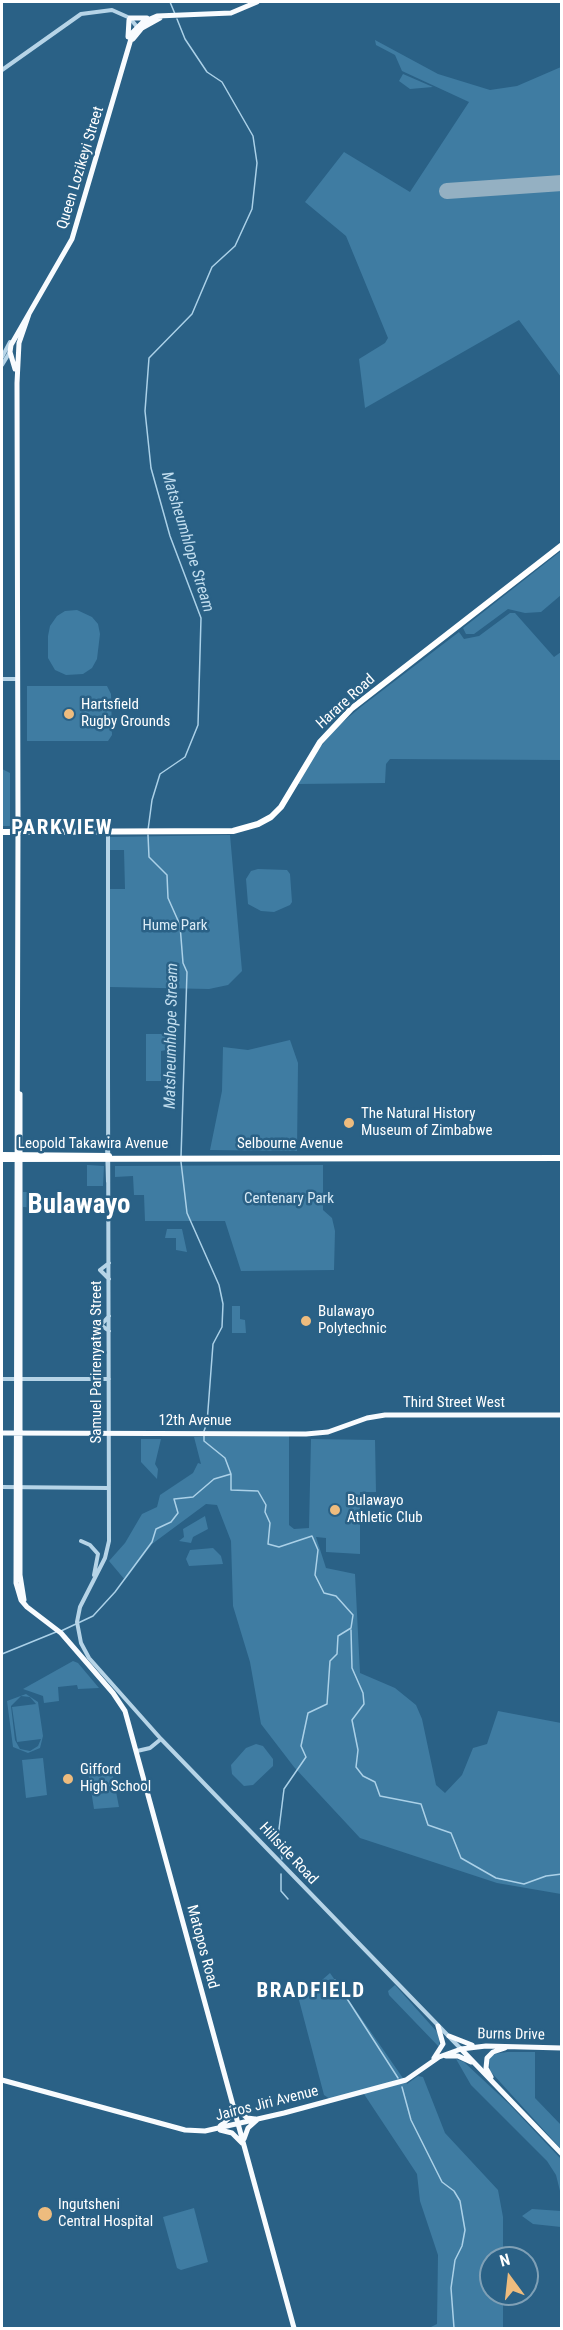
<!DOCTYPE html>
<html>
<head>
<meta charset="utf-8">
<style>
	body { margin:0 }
	#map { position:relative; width:563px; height:2330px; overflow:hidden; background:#2a6186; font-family:"Roboto Condensed",sans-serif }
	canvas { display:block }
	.frame { position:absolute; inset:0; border:3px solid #fff; pointer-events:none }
	.north { position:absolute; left:479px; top:2246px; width:60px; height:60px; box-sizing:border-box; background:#2a6186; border:2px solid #7fa0b6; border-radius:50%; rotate:345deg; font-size:16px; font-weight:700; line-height:24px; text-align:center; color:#fff }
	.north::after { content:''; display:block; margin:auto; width:21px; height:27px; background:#eebc7e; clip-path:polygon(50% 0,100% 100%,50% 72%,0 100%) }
</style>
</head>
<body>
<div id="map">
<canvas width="563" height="2330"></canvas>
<div class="frame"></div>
<div class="north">N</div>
</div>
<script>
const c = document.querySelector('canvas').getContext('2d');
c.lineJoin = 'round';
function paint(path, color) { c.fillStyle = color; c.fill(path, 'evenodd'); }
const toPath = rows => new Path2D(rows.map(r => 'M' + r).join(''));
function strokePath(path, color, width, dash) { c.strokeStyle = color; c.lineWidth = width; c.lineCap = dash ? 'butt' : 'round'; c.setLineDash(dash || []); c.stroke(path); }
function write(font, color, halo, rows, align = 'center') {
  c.font = font + ' "Roboto Condensed",sans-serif'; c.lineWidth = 5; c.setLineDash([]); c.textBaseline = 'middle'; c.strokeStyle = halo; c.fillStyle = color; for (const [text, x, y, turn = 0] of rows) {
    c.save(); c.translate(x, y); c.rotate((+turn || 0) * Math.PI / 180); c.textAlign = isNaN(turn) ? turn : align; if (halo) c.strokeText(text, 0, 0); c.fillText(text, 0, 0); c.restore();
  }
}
paint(toPath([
	[375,40,438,74,490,90,517,86,561,67,561,377,519,320,365,408,359,359,385,343,388,338,346,236,305,202,344,152,410,192,469,102,402,71,395,55,376,45],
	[403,74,433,87,410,89,399,81],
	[561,551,561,595,541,612,525,613,508,609,474,634,466,634,463,628],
	[77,610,92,617,98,624,100,634,97,659,92,668,83,674,66,675,55,670,48,658,48,636,50,626,57,616,65,611],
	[510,613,515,613,554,657,561,652,561,760,390,759,386,764,385,783,298,784,317,751,337,727,362,706,459,632,464,639,479,636],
	[27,686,107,686,111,694,112,735,108,741,27,741],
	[2,769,10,773,10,826,2,826],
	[230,835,242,971,228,985,209,989,110,987,110,889,125,889,124,850,110,850,110,837],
	[258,869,287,870,290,874,292,902,290,905,274,912,261,911,248,904,246,879,251,871],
	[146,1034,167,1034,167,1050,161,1051,161,1081,146,1081],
	[290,1040,298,1063,297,1151,210,1150,222,1091,223,1047,248,1050],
	[87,1165,104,1166,103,1186,87,1186],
	[323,1165,323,1210,332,1218,335,1231,334,1270,241,1271,225,1221,145,1221,144,1195,134,1195,133,1176,115,1177,115,1166],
	[23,1192,39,1192,39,1208,23,1207],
	[167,1229,182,1229,187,1252,176,1250,176,1238,165,1238],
	[232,1306,240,1306,240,1319,245,1320,246,1333,232,1333],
	[289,1436,289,1525,294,1529,309,1528,311,1439,375,1440,376,1492,360,1492,360,1554,326,1552,326,1538,316,1537,326,1568,355,1574,360,1673,395,1688,416,1705,422,1719,436,1785,445,1793,462,1775,473,1748,487,1744,498,1711,561,1723,561,1894,497,1883,360,1838,294,1767,261,1724,250,1662,233,1606,231,1541,217,1505,206,1504,152,1544,125,1580,109,1561,125,1543,142,1514,157,1507,160,1495,193,1473,198,1463,201,1464,194,1437],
	[141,1439,161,1439,155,1464,158,1469,157,1479,141,1462],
	[205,1516,208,1529,193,1537,191,1543,179,1541,184,1537,183,1529],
	[213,1548,221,1556,223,1564,189,1566,186,1559,190,1550],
	[73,1661,78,1663,99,1688,78,1689,77,1685,58,1687,59,1701,44,1703,43,1696,23,1689],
	[26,1694,38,1702,43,1736,40,1748,28,1753,13,1747,7,1701],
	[21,1696,30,1697,36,1704,12,1707,17,1742,41,1739,38,1746,30,1751,20,1749,15,1740,11,1706],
	[256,1744,263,1746,273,1759,273,1766,253,1785,244,1786,232,1774,231,1765,246,1748],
	[43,1758,47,1795,26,1798,22,1760],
	[111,1766,119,1807,94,1809,88,1771],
	[330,1973,407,2084,418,2076,423,2077,445,2133,498,2190,503,2217,503,2258,491,2258,491,2294,503,2294,503,2328,429,2328,437,2324,438,2255,420,2201,417,2174,362,2091,330,2099,324,2095,299,2000],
	[395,1985,438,2033,440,2048,389,1995,388,1991],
	[507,2052,535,2052,535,2098,561,2125,561,2149,490,2071,489,2059,494,2054],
	[456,2059,464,2062,509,2104,561,2159,561,2195,556,2175,547,2161,471,2085],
	[194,2208,208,2262,181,2270,177,2268,163,2217],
	[532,2209,561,2211,561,2227,533,2224,522,2216]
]), '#3f7ca2');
strokePath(toPath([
	[170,2,175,14],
	[148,830,152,800,160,774,185,757,198,725,201,618,170,536,151,468,145,411,149,358,192,314,212,267,235,246,252,209,257,163,253,136,222,82,207,72,185,39,177,19],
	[148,835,149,857,167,875,168,898,180,925,183,963,187,972,181,1157],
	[181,1162,187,1213,219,1285,223,1304,222,1327,213,1344,207,1423,204,1431],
	[231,1474,231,1490,258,1491,266,1505,265,1512,270,1523,268,1544,279,1547,312,1536,318,1550,315,1575,324,1593,336,1596,353,1615,351,1628,338,1636,337,1654,330,1661,327,1704,308,1713,301,1746,306,1757,284,1789,278,1837,282,1859],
	[351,1630,352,1668,363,1693,364,1704,352,1720,358,1750,356,1767,363,1776,375,1782,380,1796,421,1804,428,1825,451,1833,461,1858,496,1878,524,1884,546,1876,562,1874],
	[61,1631,93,1616,115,1592,152,1542,156,1529,171,1522,178,1513,174,1499,193,1497,214,1479,231,1474,225,1458,204,1441,204,1435],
	[2,1654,56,1632],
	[281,1874,281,1891,288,1899],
	[335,1980,398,2078],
	[402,2087,411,2120,442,2182,454,2191,460,2201,465,2230,462,2246,455,2260,451,2288,454,2328]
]), '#abd1e8', 1.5);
strokePath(toPath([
	[447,191,562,183]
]), '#94b0c2', 16);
strokePath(toPath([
	[2,70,81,14,112,10,130,18,137,27],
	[2,357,10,342],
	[2,365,10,352],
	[2,679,18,679],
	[108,832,108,1074],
	[108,1074,109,1541,105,1558,80,1607,77,1622,81,1643,89,1658,161,1739,461,2049],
	[107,1145,108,1182],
	[109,1279,100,1270,109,1263],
	[109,1331,101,1325,109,1316],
	[2,1379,109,1379],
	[2,1487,108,1488],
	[81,1541,90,1545,98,1554,94,1575],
	[137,1751,150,1748,161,1739]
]), '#b6d4e7', 4);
strokePath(toPath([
	[130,18,147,18],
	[128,37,129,20],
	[133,39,142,28,160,18],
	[15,369,10,352,11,345,72,239,133,32,143,22,157,16,231,13,257,2],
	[18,825,16,1583,21,1600,27,1607,61,1633,113,1693,125,1711,294,2328],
	[18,826,17,383,19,343,29,314],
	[20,1094,20,1575,24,1600],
	[2,1433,306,1434,328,1432,367,1418,385,1415,562,1415],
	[449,2036,472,2045],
	[461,2049,562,2154],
	[446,2056,458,2056,471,2062],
	[434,2058,443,2044,438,2026],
	[491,2077,486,2068,487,2058,493,2052,505,2048],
	[2,2080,185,2130,205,2131,284,2113,406,2080,439,2057,461,2049,486,2046,562,2048],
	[235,2107,247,2118,255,2119],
	[220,2126,229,2118,233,2108],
	[220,2130,232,2133,242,2143],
	[244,2139,248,2128,257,2120]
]), '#f8fbfe', 5);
strokePath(toPath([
	[2,832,233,831,258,824,271,817,281,807,320,742,351,709,562,545],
	[2,1155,109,1156],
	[2,1159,562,1158]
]), '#fff', 6);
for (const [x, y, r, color] of [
	[69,714,6,"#eebc7e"],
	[349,1123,6,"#eebc7e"],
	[306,1321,6,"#eebc7e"],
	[335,1510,6,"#eebc7e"],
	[68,1779,6,"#eebc7e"],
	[45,2214,8,"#eebc7e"]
]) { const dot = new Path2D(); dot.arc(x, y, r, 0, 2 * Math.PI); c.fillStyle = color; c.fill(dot); strokePath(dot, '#2a6186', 2); }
write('15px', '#fff', '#2a6186', [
	["Queen Lozikeyi Street",81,168,-73],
	["Harare Road",346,702,-42],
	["Leopold Takawira Avenue",93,1144],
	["Selbourne Avenue",290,1144],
	["Samuel Parirenyatwa Street",97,1362,-90],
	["Third Street West",454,1403],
	["12th Avenue",195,1421],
	["Hillside Road",288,1854,47],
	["Matopos Road",202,1947,75],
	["Burns Drive",511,2035,1],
	["Jairos Jiri Avenue",267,2104,-14]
]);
write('15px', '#fff', '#2a6186', [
	["Hartsfield",81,705],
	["Rugby Grounds",81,722],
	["The Natural History",361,1114],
	["Museum of Zimbabwe",361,1131],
	["Bulawayo",318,1312],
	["Polytechnic",318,1329],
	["Bulawayo",347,1501],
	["Athletic Club",347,1518],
	["Gifford",80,1770],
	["High School",80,1787],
	["Ingutsheni",58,2205],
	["Central Hospital",58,2222]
], 'left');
write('15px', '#daebf6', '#2a6186', [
	["Hume Park",175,926],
	["Centenary Park",289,1199]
]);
write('italic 16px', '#c2deef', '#2a6186', [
	["Matsheumhlope Stream",187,542,73],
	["Matsheumhlope Stream",172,1036,-89]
]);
c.letterSpacing = '1.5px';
write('bold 21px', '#fff', '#2a6186', [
	["PARKVIEW",62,829],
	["BRADFIELD",311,1992]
]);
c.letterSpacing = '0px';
write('bold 27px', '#fff', '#2a6186', [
	["Bulawayo",79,1206]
]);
</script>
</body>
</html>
